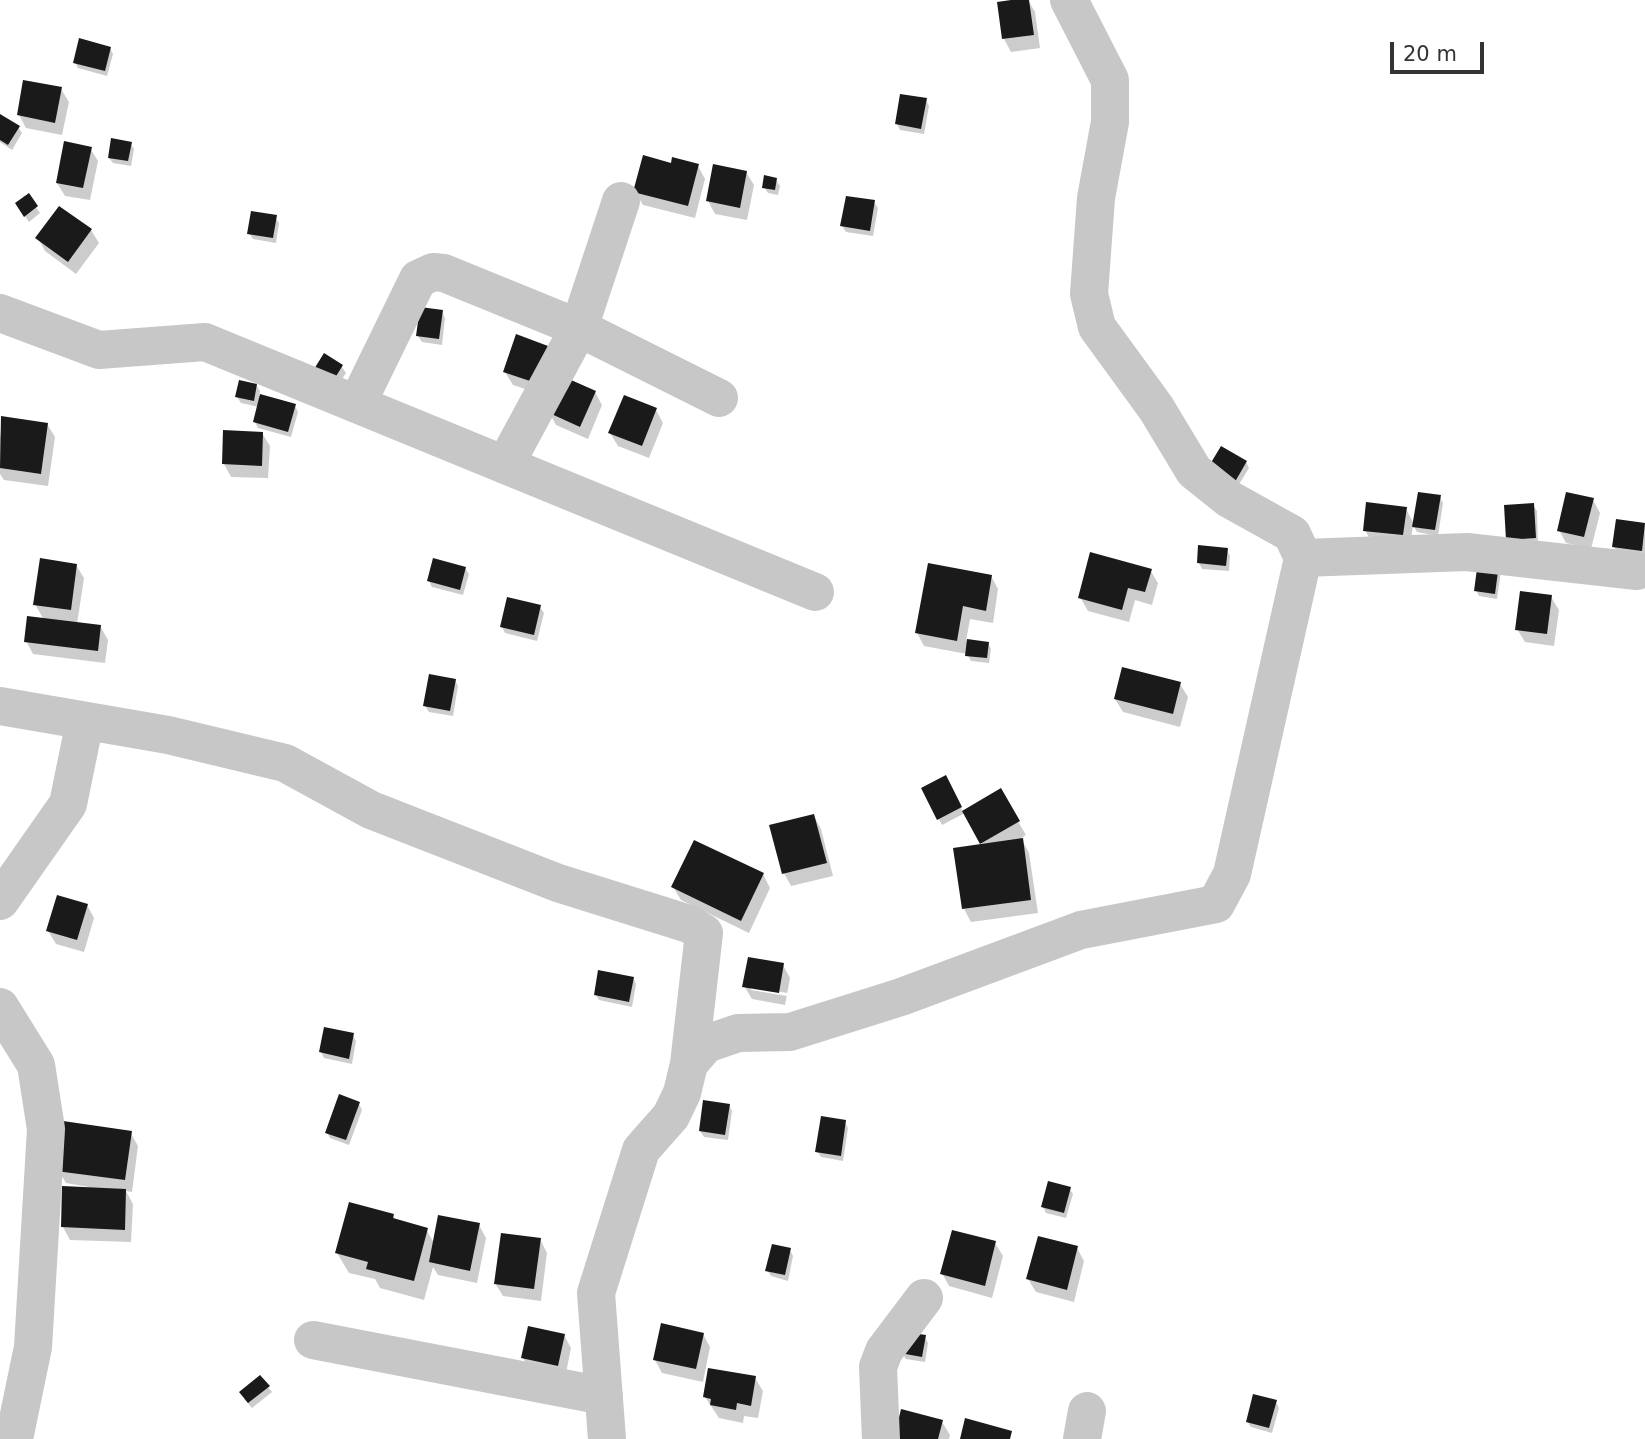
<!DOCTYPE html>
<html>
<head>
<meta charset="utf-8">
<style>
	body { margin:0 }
	#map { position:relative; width:1645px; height:1439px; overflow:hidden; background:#fff; font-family:"DejaVu Sans",sans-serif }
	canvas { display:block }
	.scale { position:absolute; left:1390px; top:42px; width:94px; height:32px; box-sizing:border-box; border:4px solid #333; border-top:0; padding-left:9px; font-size:21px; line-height:24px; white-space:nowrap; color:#333; -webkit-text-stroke:5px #fff; paint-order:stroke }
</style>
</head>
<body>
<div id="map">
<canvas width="1645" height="1439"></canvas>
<div class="scale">20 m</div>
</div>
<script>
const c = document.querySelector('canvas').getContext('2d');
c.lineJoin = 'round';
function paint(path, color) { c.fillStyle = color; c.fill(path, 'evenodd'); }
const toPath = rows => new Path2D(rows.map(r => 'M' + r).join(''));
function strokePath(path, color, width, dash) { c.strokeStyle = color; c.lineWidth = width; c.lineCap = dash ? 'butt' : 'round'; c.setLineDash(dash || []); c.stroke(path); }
paint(toPath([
	[1024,0,1028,0,1035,12,1040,48,1011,52,1004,39],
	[110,48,113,54,107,76,78,68,75,62],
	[61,89,69,102,62,135,26,128,19,115],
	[926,100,929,106,924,134,900,130,897,124],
	[0,116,18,127,22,133,12,150,0,142],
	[130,143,134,149,131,166,113,163,109,158],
	[90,148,98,161,90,200,65,196,57,183],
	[672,165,698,166,705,179,695,218,643,205,635,192],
	[746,172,754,185,747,220,715,214,708,201],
	[776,180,780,186,778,195,768,193,764,187],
	[28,195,40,213,29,222,20,209],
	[874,202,878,208,873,236,846,232,842,226],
	[60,208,91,230,99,243,76,274,45,251,38,238],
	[275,217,279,223,276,243,253,239,249,233],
	[442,312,445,318,442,345,422,342,418,336],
	[517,336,543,395,513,385,505,372],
	[325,356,342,367,346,373,334,391],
	[256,385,260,391,259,396,295,406,298,412,291,437,258,428,255,422,259,407,241,403,237,397],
	[595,392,602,405,588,439,556,425,549,412],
	[656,410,663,423,649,458,618,446,610,433],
	[3,418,47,424,55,437,48,486,4,480,0,474,0,438],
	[262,433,270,446,268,478,231,477,224,464],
	[1246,462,1249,468,1235,491,1208,471],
	[1440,497,1443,503,1438,536,1417,532,1413,525,1410,548,1372,543,1365,530,1406,509,1414,524],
	[1593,500,1600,513,1591,549,1566,543,1559,530],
	[1533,505,1537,511,1538,544,1511,545],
	[1618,521,1645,525,1645,556,1617,552,1614,547],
	[1227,550,1230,556,1229,571,1202,569,1199,563],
	[76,565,84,578,77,624,100,626,108,640,105,663,33,654,26,641,44,620,35,604],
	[465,568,469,574,463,595,432,587,429,581],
	[1150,570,1158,583,1152,605,1135,600,1129,622,1088,611,1080,597],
	[1501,571,1497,599,1479,596,1476,590],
	[991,576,998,589,993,623,970,619,966,641,988,643,991,649,989,663,971,661,967,654,924,646,917,633],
	[1551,597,1559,610,1554,646,1525,642,1517,629],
	[540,607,544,613,537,641,505,633,502,627],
	[455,680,458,686,453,716,429,712,425,706],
	[1180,684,1188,697,1180,727,1123,712,1115,699],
	[948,784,963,812,1000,791,1026,835,1021,838,1029,853,1038,913,971,922,964,909,983,845,965,813,942,825,923,789],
	[814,816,821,829,833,876,791,886,784,873],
	[763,874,770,888,749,933,681,900,673,887],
	[87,905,94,918,84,952,56,944,48,931],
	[783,965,790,978,785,1005,752,999,744,986],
	[751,986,787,993,787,996,751,990],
	[633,978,636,984,632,1007,599,1000,596,995],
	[353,1035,356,1041,352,1064,324,1058,321,1052],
	[359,1104,362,1110,349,1145,330,1138,327,1132],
	[729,1105,732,1111,728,1140,704,1137,700,1131],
	[845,1122,848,1128,843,1161,821,1157,817,1151],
	[130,1132,138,1146,132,1192,126,1191,133,1204,131,1242,70,1240,63,1227,89,1187,66,1183,58,1170],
	[1069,1188,1073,1194,1066,1218,1046,1213,1043,1207],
	[393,1215,396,1221,426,1229,434,1243,479,1225,486,1238,477,1283,438,1275,433,1267,424,1300,380,1288,375,1279,349,1273,337,1253],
	[540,1239,547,1253,541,1301,503,1296,495,1283],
	[995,1243,1003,1256,992,1298,949,1286,942,1273],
	[1077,1248,1084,1261,1074,1302,1036,1292,1028,1279],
	[790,1250,793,1256,788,1281,771,1276,767,1270],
	[703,1334,710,1347,703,1382,662,1373,655,1360],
	[564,1335,571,1348,565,1378,530,1371,523,1358],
	[925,1337,928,1343,925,1362,906,1359,902,1353],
	[755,1378,763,1391,758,1418,744,1416,743,1423,719,1418,705,1397],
	[268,1387,272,1392,252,1408,244,1399],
	[1276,1402,1279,1408,1272,1433,1251,1427,1247,1421],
	[942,1422,950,1435,949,1439,895,1439]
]), '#0003');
paint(toPath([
	[1011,0,1029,0,1034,35,1002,39,997,2],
	[79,38,111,47,105,71,73,63],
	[23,80,62,87,55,123,17,115],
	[900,94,927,98,921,129,895,124],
	[0,114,20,126,8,145,0,140],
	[111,138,132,142,128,161,108,158],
	[64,141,92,147,83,188,56,183],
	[643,155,671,163,672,157,699,164,688,206,633,192],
	[713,164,747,171,740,208,706,201],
	[764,175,777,178,775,190,762,188],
	[29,193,38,206,24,217,15,203],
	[846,196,875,200,870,231,840,226],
	[59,206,92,229,68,262,35,238],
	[251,211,277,215,273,238,247,234],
	[420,307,443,310,439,339,416,336],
	[516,334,548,346,536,383,503,372],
	[324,353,343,365,330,386,311,374],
	[562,376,596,391,580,427,547,412],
	[239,380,257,384,254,401,235,397],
	[260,394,296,404,288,432,253,422],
	[624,395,657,408,642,446,608,433],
	[1,416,48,423,41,474,0,468],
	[223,430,263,432,262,466,222,464],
	[1221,446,1247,461,1232,487,1206,471],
	[1418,492,1441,495,1435,530,1412,527],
	[1566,492,1594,498,1584,537,1557,531],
	[1366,502,1407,507,1403,535,1363,531],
	[1534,503,1536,538,1506,540,1504,505],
	[1616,519,1645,523,1642,551,1612,547],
	[1198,545,1228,548,1226,566,1197,563],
	[1090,552,1152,569,1145,592,1128,588,1122,610,1078,598],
	[40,558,77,564,71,610,33,605],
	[433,558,466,567,460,590,427,581],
	[1478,561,1499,564,1495,594,1474,591],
	[928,563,992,575,986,611,963,606,957,641,915,633],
	[1520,591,1552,595,1547,634,1515,630],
	[507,597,541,605,534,635,500,627],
	[27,616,101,625,98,651,24,642],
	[967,639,989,642,987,658,965,656],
	[1122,667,1181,682,1173,714,1114,699],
	[429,674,456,679,450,711,423,706],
	[946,775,962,807,937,820,921,788],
	[1001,788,1020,821,980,844,962,811],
	[814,814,827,863,782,874,769,825],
	[1023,838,1031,900,962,909,953,848],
	[694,840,764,873,741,921,671,887],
	[57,895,88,904,77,940,46,931],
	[748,957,784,963,779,993,742,987],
	[598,970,634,977,629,1002,594,995],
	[324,1027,354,1033,349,1059,319,1052],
	[339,1094,360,1102,346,1140,325,1133],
	[703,1100,730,1104,725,1135,699,1131],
	[821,1116,846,1120,841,1156,815,1152],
	[63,1121,132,1131,125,1180,56,1171],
	[1048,1181,1071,1187,1064,1213,1041,1207],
	[62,1186,126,1189,125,1230,61,1227],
	[349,1202,394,1214,393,1218,428,1228,414,1281,366,1269,368,1262,335,1253],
	[438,1215,480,1223,470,1271,429,1262],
	[952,1230,996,1241,985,1286,940,1274],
	[501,1233,541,1238,534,1289,494,1284],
	[1038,1236,1078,1246,1067,1290,1026,1279],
	[772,1244,791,1248,785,1275,765,1271],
	[661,1323,704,1333,696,1369,653,1360],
	[528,1326,565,1334,558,1366,521,1358],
	[904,1332,926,1335,922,1357,900,1353],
	[708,1368,756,1376,751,1406,737,1403,736,1410,710,1405,711,1399,703,1397],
	[260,1375,270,1386,248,1403,239,1392],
	[1253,1394,1277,1400,1269,1428,1246,1422],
	[901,1409,943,1420,938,1439,894,1439],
	[965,1418,1012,1431,1010,1439,960,1439]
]), '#1a1a1a');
strokePath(toPath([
	[0,313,99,350,205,342,815,592],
	[357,404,418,279,433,272,444,273,579,328,719,398],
	[505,465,579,328,621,201],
	[1303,558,1467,552,1637,571],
	[0,706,168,735,285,763,371,810,558,883,689,924,704,933,689,1064],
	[0,901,68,804,85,721],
	[0,1007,36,1065,46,1129,33,1347,14,1439],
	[313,1340,604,1396],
	[607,1439,596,1293,641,1150,671,1116,682,1093,689,1064,706,1044,738,1033,790,1032,901,997,1081,930,1216,904,1232,874,1303,558,1292,534,1229,499,1194,471,1156,408,1097,327,1089,294,1096,198,1110,122,1110,80,1069,0],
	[881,1439,878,1367,884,1351,924,1298],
	[1082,1439,1087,1411]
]), '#c7c7c7', 38);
</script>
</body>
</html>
